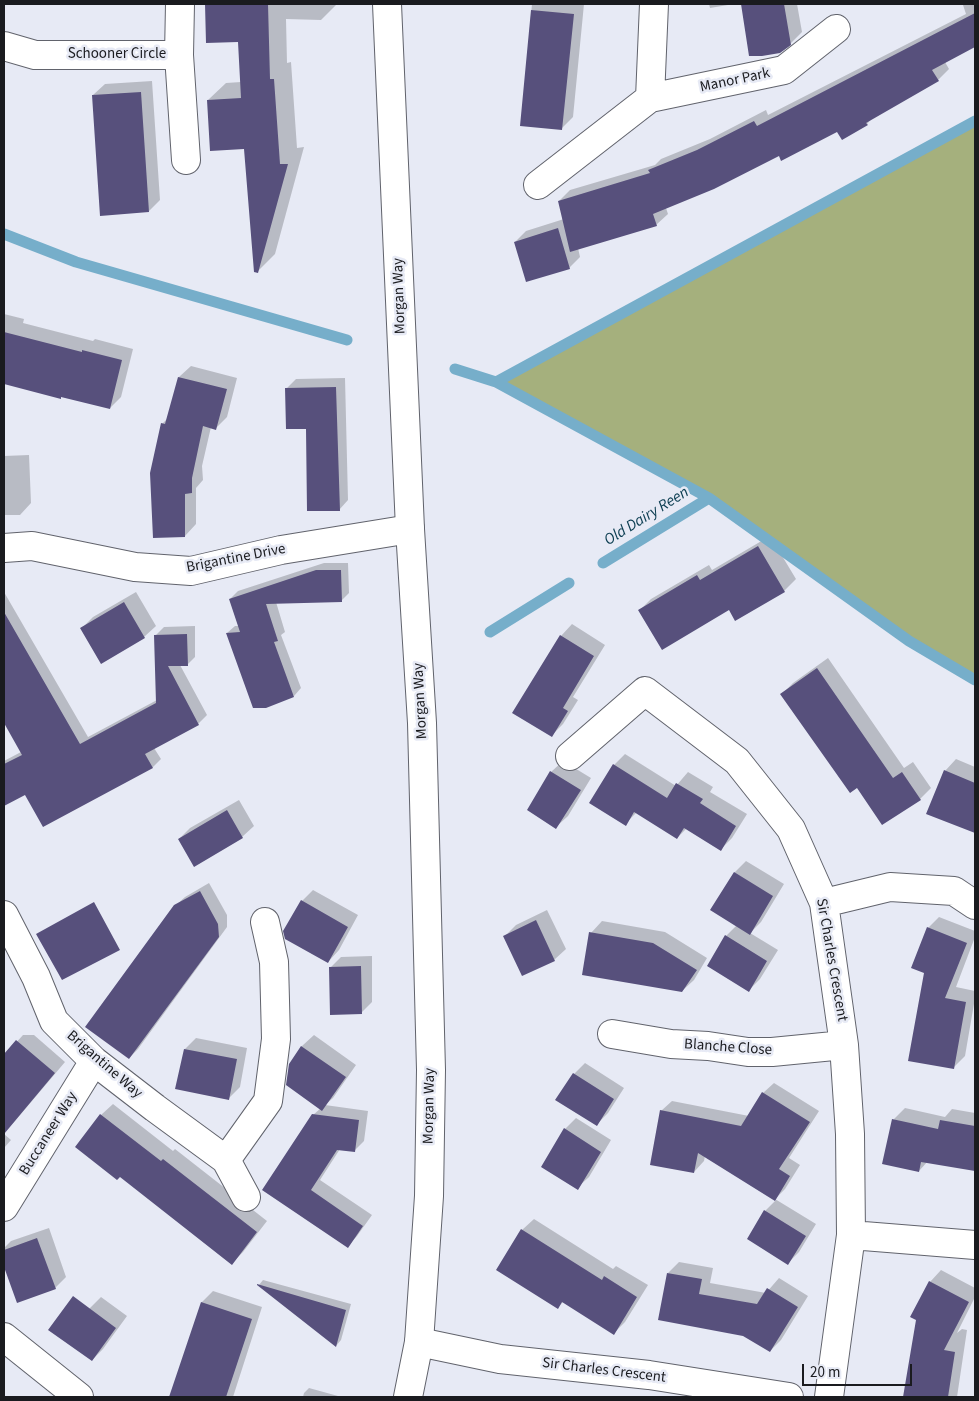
<!DOCTYPE html>
<html>
<head>
<meta charset="utf-8">
<style>
	body { margin:0 }
	#map { position:relative; width:979px; height:1401px; overflow:hidden; background:#e7eaf5; font-family:"Source Sans 3",sans-serif }
	canvas { display:block }
	.frame { position:absolute; inset:0; border:5px solid #1a1b1f; pointer-events:none }
	.scale { position:absolute; left:802px; top:1364px; width:110px; height:22px; box-sizing:border-box; border:2px solid #1a1b1f; border-top:0; padding-left:6px; font-size:15px; line-height:18px; white-space:nowrap; color:#1a1b1f; -webkit-text-stroke:4px #e7eaf5; paint-order:stroke }
</style>
</head>
<body>
<div id="map">
<canvas width="979" height="1401"></canvas>
<div class="frame"></div>
<div class="scale">20 m</div>
</div>
<script>
const c = document.querySelector('canvas').getContext('2d');
c.lineJoin = 'round';
function paint(path, color) { c.fillStyle = color; c.fill(path, 'evenodd'); }
const toPath = rows => new Path2D(rows.map(r => 'M' + r).join(''));
function strokePath(path, color, width, dash) { c.strokeStyle = color; c.lineWidth = width; c.lineCap = dash ? 'butt' : 'round'; c.setLineDash(dash || []); c.stroke(path); }
function write(font, color, halo, rows, align = 'center') {
  c.font = font + ' "Source Sans 3",sans-serif'; c.lineWidth = 5; c.setLineDash([]); c.textBaseline = 'middle'; c.strokeStyle = halo; c.fillStyle = color; for (const [text, x, y, turn = 0] of rows) {
    c.save(); c.translate(x, y); c.rotate((+turn || 0) * Math.PI / 180); c.textAlign = isNaN(turn) ? turn : align; if (halo) c.strokeText(text, 0, 0); c.fillText(text, 0, 0); c.restore();
  }
}
paint(toPath([
	[975,121,975,680,909,641,709,498,496,382]
]), '#a5b07d');
paint(toPath([
	[207,4,337,4,321,20,286,19,287,63,291,62,297,148,304,147,275,254,258,271,245,148,208,100,226,83,241,82,239,41,208,42],
	[532,4,584,4,573,117,561,129,521,125],
	[709,4,734,4,710,8],
	[753,4,797,4,802,32,790,44,743,13],
	[965,4,975,4,975,45,945,62,949,69,938,80,874,116,867,124,838,130,779,155,666,208,668,214,656,225,578,248,580,257,569,268,515,242,526,231,564,219,559,201,570,190,655,165,661,159,710,139,766,110,768,115,966,14,963,5],
	[152,81,160,200,149,211,93,95,105,84],
	[4,314,24,319,23,323,93,341,95,339,133,349,121,397,110,408,4,379],
	[191,366,237,378,227,417,216,428,211,427,202,466,203,480,196,488,196,524,185,536,162,424,169,417,179,377],
	[345,378,348,500,339,510,307,427,287,388,296,379],
	[29,455,31,503,20,515,4,515,4,456],
	[770,536,796,579,784,591,736,620,729,608,640,610,651,599,709,565,712,570],
	[324,563,348,563,349,593,341,601,276,602,285,632,281,635,301,688,294,696,227,633,235,626,239,626,230,599,238,591],
	[4,592,88,737,157,700,156,635,164,627,195,626,195,657,187,665,180,665,207,715,198,724,154,748,161,759,153,767,43,826,26,793,4,804,4,761,21,752,4,721],
	[136,592,156,626,144,637,82,628,93,617],
	[572,624,605,645,573,697,578,700,563,724,552,735,514,712,561,636],
	[828,658,904,768,913,762,931,788,920,799,857,786,782,694,793,683],
	[625,754,676,786,688,772,713,787,710,792,747,814,732,838,721,849,687,828,677,838,637,812,625,824,614,765],
	[956,759,975,767,975,832,928,813,945,771],
	[563,761,591,778,568,816,556,827,528,810,551,772],
	[239,800,254,826,242,837,194,865,179,839,190,828],
	[746,861,784,884,761,922,750,933,778,950,760,979,749,990,726,936,737,925,712,910,735,872],
	[209,883,227,915,227,927,138,1049,129,1058,175,906,185,897],
	[313,890,358,915,339,950,328,962,302,901],
	[547,910,566,949,554,960,505,936,516,925],
	[939,917,975,931,975,937,956,987,975,991,975,998,965,1056,954,1067,925,972,928,928],
	[602,921,665,932,707,958,694,980,682,991,591,933],
	[372,956,372,1002,361,1013,330,968,341,957],
	[23,1035,34,1035,65,1062,4,1134,11,1140,4,1148,4,1056],
	[314,1035,356,1065,333,1098,325,1105,368,1111,364,1141,354,1151,340,1149,320,1180,372,1215,357,1236,348,1246,263,1190,313,1115,321,1108,290,1064,302,1046],
	[196,1038,247,1048,240,1087,228,1099,177,1088,185,1049],
	[585,1063,624,1088,608,1113,597,1124,574,1074],
	[774,1083,819,1111,789,1158,800,1165,785,1189,775,1199,816,1224,799,1252,788,1263,765,1211,776,1200,705,1156,704,1161,694,1172,661,1111,672,1101,749,1116,763,1093],
	[113,1104,173,1151,175,1149,267,1221,243,1252,231,1264,120,1176,77,1146,101,1115],
	[905,1108,945,1117,952,1109,975,1113,975,1170,928,1161,919,1171,894,1119],
	[576,1118,611,1140,589,1177,577,1188,565,1129],
	[534,1219,613,1269,616,1266,648,1285,625,1322,614,1333,563,1302,558,1307,522,1230],
	[49,1228,66,1277,55,1288,18,1302,4,1263,4,1248,11,1241],
	[679,1262,713,1268,710,1283,766,1293,779,1278,808,1296,781,1340,770,1351,668,1273],
	[941,1270,975,1288,975,1297,957,1333,962,1329,967,1330,957,1397,905,1397,917,1319,930,1282],
	[263,1280,351,1304,341,1340,336,1346,259,1285],
	[213,1291,262,1307,233,1397,171,1397,202,1302],
	[101,1297,127,1316,103,1349,92,1360,66,1341,90,1308],
	[309,1388,338,1396,338,1397,303,1397,304,1393]
]), '#0003');
strokePath(toPath([
	[4,234,76,262,347,340],
	[455,369,496,382,709,498,909,641,975,680],
	[496,382,975,121],
	[603,563,709,498],
	[490,632,569,583]
]), '#76aeca', 11);
paint(toPath([
	[205,4,268,4,270,79,274,79,280,164,288,164,258,273,254,272,244,149,210,151,207,100,241,98,238,42,206,43],
	[741,4,784,4,791,45,780,53,762,56,749,56],
	[531,10,574,14,562,130,520,126],
	[975,13,975,47,932,70,939,81,866,123,868,125,842,140,837,132,781,161,779,156,714,189,653,214,657,226,570,252,558,201,650,173,648,170,697,150,754,121,757,126],
	[141,92,149,212,100,216,92,95],
	[558,228,570,269,526,282,514,242],
	[4,332,82,352,82,350,122,360,110,409,61,397,61,399,4,384],
	[178,377,227,389,216,430,203,426,192,478,192,493,185,494,185,537,153,538,150,473,161,423,165,424],
	[336,387,340,511,307,511,306,429,286,429,285,388],
	[758,546,785,592,735,621,729,610,662,650,638,610,697,575,700,580],
	[316,570,341,570,342,602,266,604,278,641,274,642,294,697,266,708,253,708,226,633,240,632,229,599],
	[124,602,145,638,101,664,80,628],
	[4,612,80,744,156,703,154,635,187,634,188,666,168,666,199,725,145,754,153,768,43,827,25,795,4,806,4,764,22,755,4,723],
	[560,635,594,656,563,708,568,711,552,737,512,713],
	[817,668,893,778,902,772,921,800,882,825,857,788,850,793,780,694],
	[613,764,667,798,676,783,703,799,700,803,736,826,721,851,684,828,677,839,634,812,626,826,589,803],
	[944,770,975,783,975,833,926,814],
	[550,771,581,790,556,829,527,810],
	[227,810,243,838,194,867,178,839],
	[734,872,773,896,750,935,710,910],
	[200,891,218,924,219,937,129,1059,85,1027,174,905],
	[301,900,348,927,328,963,285,939,283,931],
	[94,902,120,950,62,980,36,934],
	[536,920,555,961,522,976,503,936],
	[927,927,967,943,945,998,966,1002,954,1069,908,1061,924,973,911,968],
	[589,932,653,943,697,970,682,992,582,975],
	[725,935,767,961,749,992,707,966],
	[361,966,362,1014,330,1015,329,967],
	[16,1040,55,1073,4,1134,4,1054],
	[301,1046,346,1077,322,1111,286,1085,289,1064],
	[184,1049,237,1059,229,1100,175,1089],
	[573,1073,614,1099,597,1126,555,1100],
	[762,1092,810,1122,779,1169,790,1176,775,1201,698,1153,694,1173,650,1165,660,1110,741,1126],
	[100,1114,161,1161,163,1159,257,1232,232,1265,120,1177,117,1180,75,1147],
	[312,1114,359,1120,355,1152,337,1150,311,1190,363,1226,348,1248,262,1190],
	[892,1119,938,1129,940,1120,975,1126,975,1171,921,1162,919,1172,882,1164],
	[564,1128,601,1152,578,1190,541,1167],
	[764,1210,806,1236,788,1265,747,1239],
	[521,1229,602,1280,604,1276,637,1297,614,1335,562,1302,558,1309,496,1270],
	[37,1238,56,1289,17,1303,4,1267,4,1250],
	[667,1273,702,1279,699,1294,757,1304,767,1288,798,1307,770,1352,743,1336,658,1320],
	[929,1281,969,1302,944,1350,955,1352,948,1397,903,1397,916,1320,910,1317],
	[257,1284,346,1310,336,1347,257,1285],
	[73,1296,116,1328,92,1361,48,1330],
	[201,1302,252,1319,226,1397,169,1397]
]), '#57507c');
const minor = toPath([
	[4,46,35,55,179,55,180,4],
	[179,55,186,160],
	[650,98,784,70,836,29],
	[538,185,650,98,654,4],
	[4,548,32,546,135,567,191,571,281,550,410,529],
	[570,756,645,691,737,761,791,829,824,903,844,1045,850,1134,851,1235,829,1397],
	[824,903,890,887,954,891,975,905],
	[4,915,36,977,54,1021,94,1061,155,1108,226,1160,268,1101,276,1039,274,962,265,922],
	[612,1034,671,1044,708,1046,748,1052,772,1052,844,1045],
	[226,1160,246,1197],
	[4,1207,94,1061],
	[851,1235,975,1245],
	[4,1337,79,1397],
	[419,1342,500,1359,649,1375,789,1397]
]);
const tertiary = toPath([
	[387,4,410,529,422,723,431,1070,429,1196,419,1342,408,1397]
]);
strokePath(minor, '#61636c', 30);
strokePath(tertiary, '#61636c', 30);
strokePath(minor, '#fff', 28);
strokePath(tertiary, '#fff', 28);
write('15px', '#1a1b1f', '#e7eaf5', [
	["Schooner Circle",117,55],
	["Manor Park",735,81,-12],
	["Morgan Way",400,296,-92],
	["Brigantine Drive",236,559,-11],
	["Morgan Way",421,701,-93],
	["Sir Charles Crescent",831,960,80],
	["Blanche Close",728,1048,4],
	["Brigantine Way",104,1065,41],
	["Morgan Way",430,1106,-89],
	["Buccaneer Way",49,1134,-58],
	["Sir Charles Crescent",604,1371,7]
]);
write('italic 16px', '#0a3c50', '#e7eaf5', [
	["Old Dairy Reen",647,517,-32]
]);
</script>
</body>
</html>
